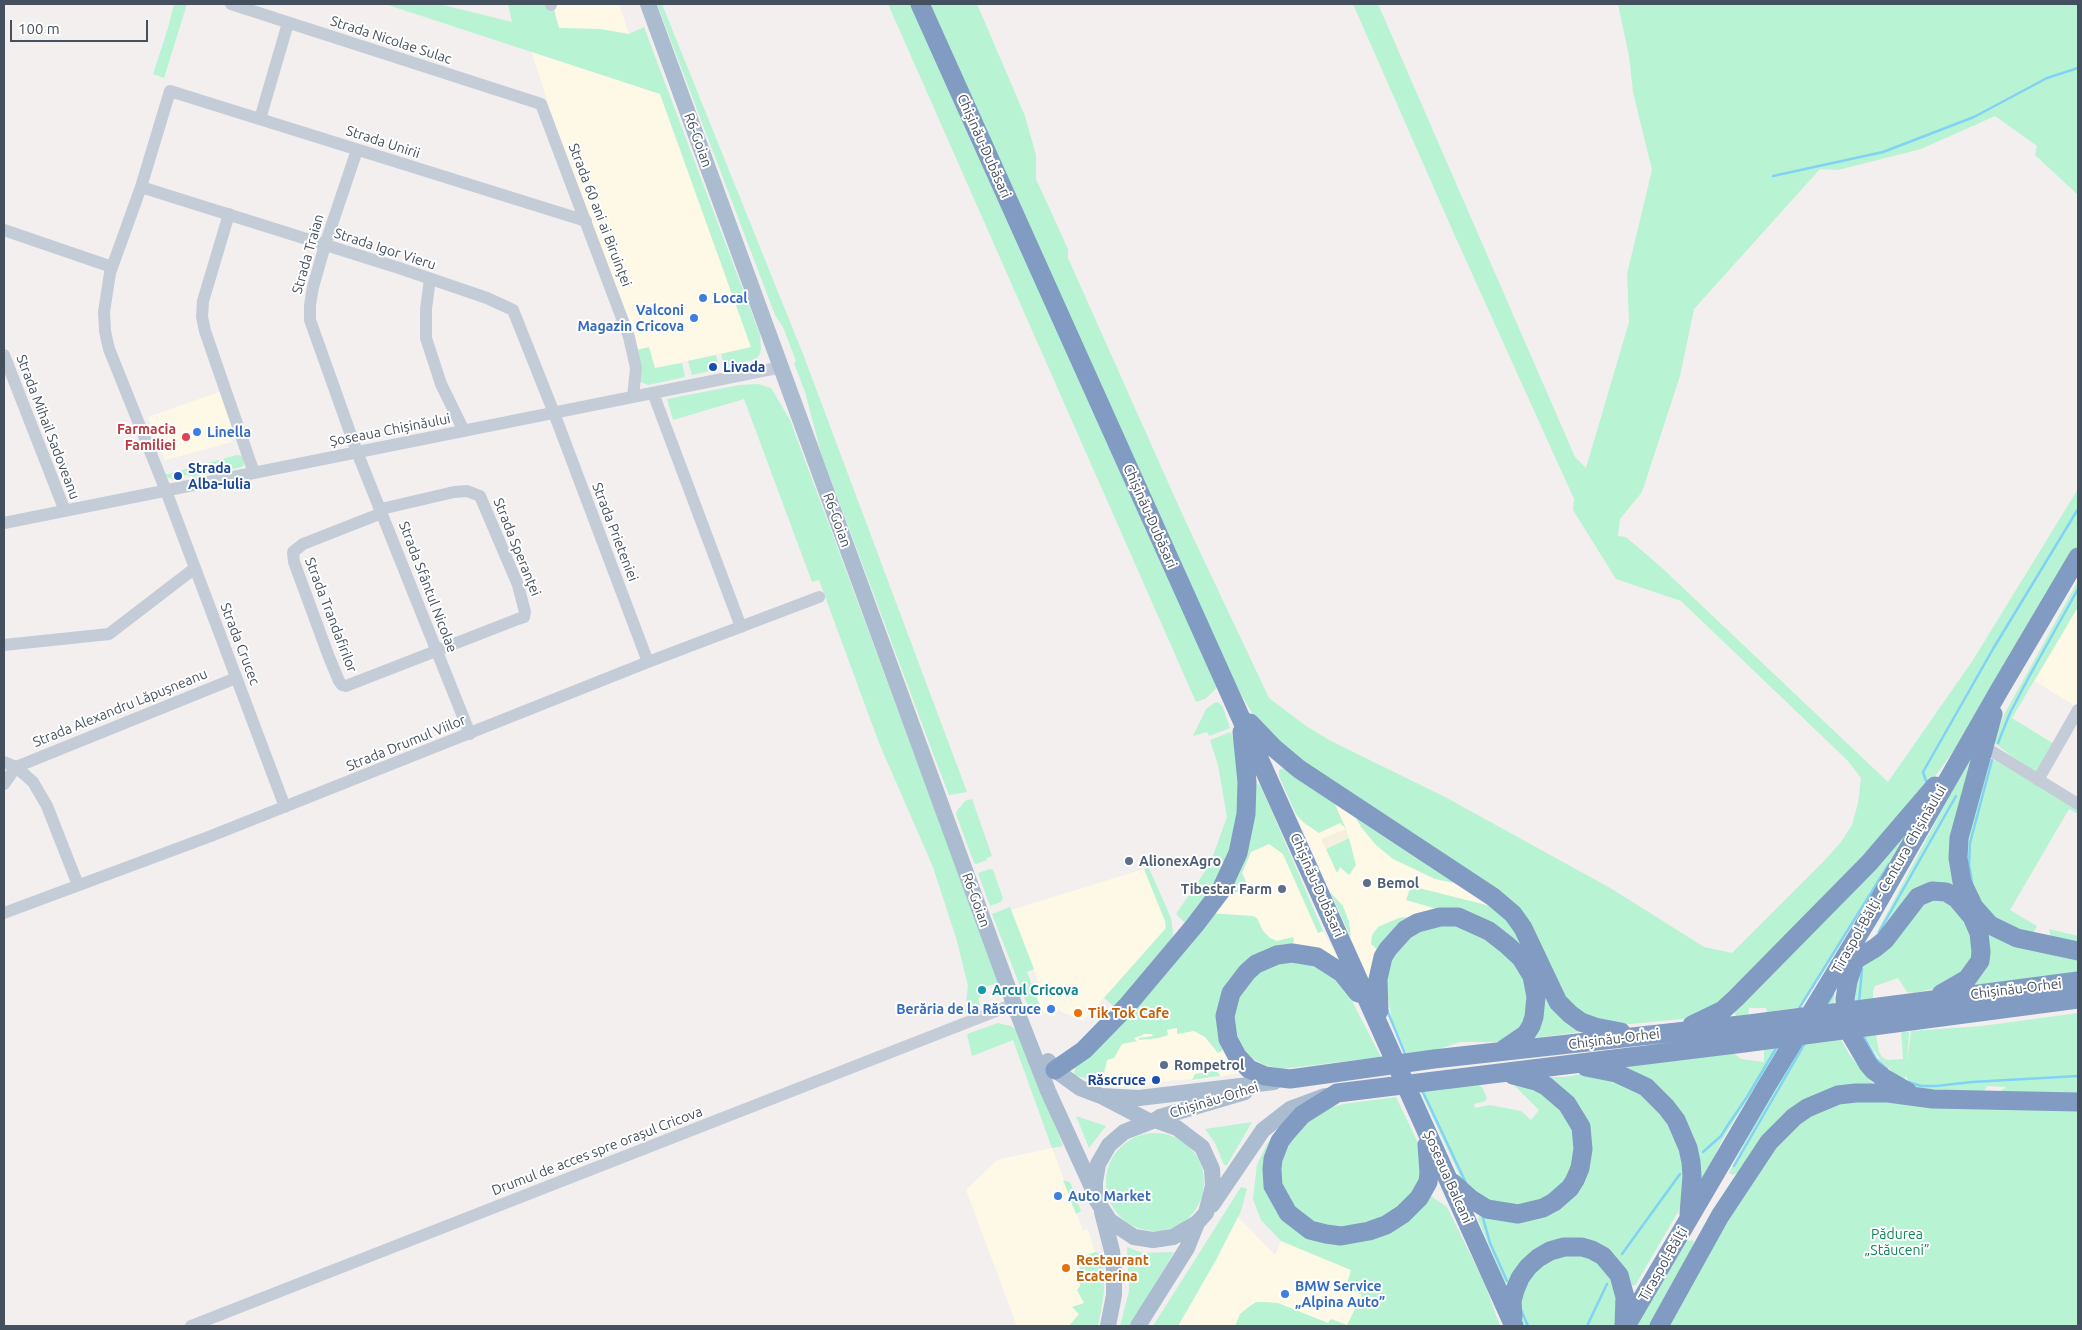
<!DOCTYPE html>
<meta charset="utf-8">
<style>
body{margin:0}
#map{position:relative;width:2082px;height:1330px;overflow:hidden;background:#f2efee;font-family:Ubuntu,sans-serif}
canvas{display:block}
.frame{position:absolute;inset:0;border:5px solid #45505e;pointer-events:none}
.scale{position:absolute;left:10px;top:20px;width:138px;height:22px;box-sizing:border-box;border:2px solid #45505e;border-top:0;padding-left:6px;font-size:15px;line-height:18px;white-space:nowrap;color:#45505e;-webkit-text-stroke:4px #fff;paint-order:stroke}
</style>
<div id="map">
<canvas width="2082" height="1330"></canvas>
<div class="frame"></div>
<div class="scale">100 m</div>
</div>
<script>
const context = document.querySelector('canvas').getContext('2d');
context.lineJoin = 'round';
function fill(path, color) { context.fillStyle = color; context.fill(path, 'evenodd'); }
const poly = rows => new Path2D(rows.map(r => 'M' + r).join(''));
function stroke(path, color, width, dash) { context.strokeStyle = color; context.lineWidth = width; context.lineCap = dash ? 'butt' : 'round'; context.setLineDash(dash || []); context.stroke(path); }
function label(font, color, halo, rows, align = 'center') {
  context.font = font + ' Ubuntu,sans-serif'; context.lineWidth = 4; context.setLineDash([]); context.textBaseline = 'middle'; context.strokeStyle = halo; context.fillStyle = color; for (const [text, x, y, turn = 0] of rows) {
    context.save(); context.translate(x, y); context.rotate((+turn || 0) * Math.PI / 180); context.textAlign = isNaN(turn) ? turn : align; if (halo) context.strokeText(text, 0, 0); context.fillText(text, 0, 0); context.restore();
  }
}
fill(poly([
 [561,4,619,4,629,34,600,29,559,28,553,6],
 [531,51,660,94,751,347,654,368,637,350,556,127],
 [222,391,235,431,230,437,232,442,165,460,148,417],
 [2078,607,2078,699,2075,706,2035,681],
 [1332,798,1498,908,1411,886,1407,900,1444,911,1399,918,1378,927,1381,953,1372,990,1296,814,1303,822,1319,833],
 [1269,844,1283,854,1318,933,1323,931,1341,964,1290,949,1293,937,1277,941,1270,938,1263,931,1258,921,1209,913,1224,891,1246,880,1242,873,1251,852],
 [1144,869,1165,921,1165,930,1083,1021,1058,1010,1054,1017,1044,1013,1034,992,1041,989,1011,910],
 [1186,1023,1226,1044,1246,1072,1193,1081,1192,1079,1175,1080,1147,1085,1123,1087,1100,1085,1105,1060,1122,1029],
 [1052,1148,1083,1231,1088,1229,1095,1252,1082,1257,1088,1292,1079,1314,1069,1326,1017,1326,966,1190,997,1160],
 [1238,1217,1275,1255,1281,1241,1351,1270,1362,1295,1347,1326,1332,1319,1329,1324,1302,1313,1312,1326,1178,1326,1216,1260]
]), '#fef9e6');
fill(poly([
 [174,4,187,4,164,78,153,74,168,28],
 [385,4,439,4,512,22,508,4,548,4,553,6,559,28,600,29,629,34,644,27,760,335,761,348,760,354,756,359,725,368,721,354,751,347,660,94],
 [657,4,662,4,803,354,967,792,949,795,934,756,821,453,805,392,794,363,796,361,783,327,775,315],
 [888,4,916,4,1220,685,1205,699,1196,702],
 [925,4,977,4,1025,116,1036,155,1036,179,1068,249,1068,258,1184,518,1269,698,1306,726,1331,741,1447,798,1612,889,1704,947,1732,953,1824,861,1841,842,1852,825,1858,803,1861,778,1848,761,1681,601,1616,579,1573,510,1574,499,1455,236,1353,4,1378,4,1575,457,1586,468,1629,322,1627,274,1652,170,1633,92,1629,56,1618,4,2078,4,2078,195,2035,155,2037,146,1995,116,1921,149,1838,170,1820,169,1694,309,1680,376,1642,492,1620,519,1618,536,1626,537,1661,567,1888,782,1973,660,2078,489,2078,547,1980,714,1939,771,1904,814,1750,978,1703,1014,1682,1019,1610,1026,1569,1007,1520,917,1324,780,1263,731,1226,670],
 [649,347,655,368,682,363,685,377,648,385,640,382,637,350],
 [716,355,719,369,692,375,688,361],
 [758,384,771,388,790,420,999,982,986,987,985,995,978,998,980,1005,965,1013,968,986,957,941,933,867,879,743,819,580,812,582,744,399,673,420,667,399,740,385],
 [237,455,245,456,246,461,242,467,195,477,186,475,171,479,164,475],
 [2078,581,2078,607,2012,718,2054,744,2036,772,2013,757,1993,742,2005,713],
 [1218,702,1223,707,1230,728,1209,736,1207,732,1193,736,1206,709,1214,703],
 [1231,732,1236,748,1243,807,1225,873,1187,922,1184,922,1176,914,1210,864,1227,817,1218,765,1210,740],
 [1974,753,1959,889,1947,887,1883,931,1876,934,1970,757],
 [1990,759,1996,761,2078,809,2078,814,2069,809,2010,910,2037,926,2031,937,2001,925,1974,900,1963,857],
 [1283,768,1332,798,1346,829,1340,823,1319,833,1303,822,1296,814,1279,776,1279,770],
 [1257,783,1261,786,1323,931,1318,933,1283,854,1269,844,1251,852,1242,873,1247,884,1246,888,1229,895,1226,894,1253,787],
 [972,799,992,856,987,858,987,860,976,864,974,863,956,814,957,811,965,801],
 [1352,811,1463,885,1435,879,1393,859,1376,845,1361,827],
 [1917,814,1890,865,1801,1007,1767,1012,1766,1008,1749,1008,1748,1015,1736,1016,1733,1009],
 [1349,838,1356,865,1349,875,1340,867,1337,873,1326,849],
 [1149,868,1171,918,1173,934,1171,942,1117,1009,1104,998,1166,928,1165,921,1144,869],
 [990,869,993,870,1003,898,1001,902,990,906,978,873],
 [1411,886,1498,908,1504,913,1580,1032,1534,1038,1529,958,1444,911,1406,900],
 [1330,892,1343,906,1349,922,1351,938],
 [1934,898,1952,903,1973,936,1972,965,1945,986,1915,993,1907,992,1898,978,1875,986,1873,991,1873,1000,1852,1002,1859,967,1916,907],
 [1010,907,1034,969,1027,972,1042,1011,1029,1009,992,914],
 [1209,913,1253,916,1257,918,1263,931,1270,938,1277,941,1293,937,1294,941,1290,949,1246,965,1222,1051,1218,1053,1205,1037,1194,1031,1177,1034,1177,1028,1167,1030,1168,1035,1159,1038,1139,1040,1139,1038,1153,1036,1152,1034,1143,1034,1143,1035,1134,1038,1137,1041,1122,1044,1114,1058,1107,1060,1103,1078,1108,1081,1105,1085,1075,1075,1074,1072,1076,1066],
 [1410,917,1381,953,1371,944,1372,935,1378,927,1399,918],
 [1467,924,1520,965,1531,1003,1519,1030,1498,1042,1460,1042,1433,1051,1407,1054,1392,1020,1388,998,1387,969,1396,947,1424,926],
 [2049,929,2078,936,2078,945,2052,941],
 [1986,934,2078,957,2078,974,1964,988],
 [1300,958,1341,980,1381,1057,1281,1069,1265,1065,1253,1059,1244,1049,1237,1035,1233,1019,1234,1006,1253,971],
 [1836,983,1833,1007,1838,1034,1849,1054,1874,1085,1828,1094,1737,1173,1733,1175,1729,1173,1749,1134],
 [2078,1013,2078,1096,2000,1092,2006,1087,1988,1086,1982,1093,1917,1089,1908,1081,1906,1075,1905,1079,1897,1076,1881,1061,1866,1038,1866,1036,1876,1035,1879,1052,1882,1057,1887,1060,1903,1059,1901,1031,1909,1032,1907,1064,1911,1031,1982,1026],
 [998,1023,1011,1026,1018,1031,1063,1146,1052,1148,1013,1040,972,1056,967,1034],
 [1779,1048,1721,1142,1702,1184,1689,1138,1615,1067,1732,1052,1741,1059,1764,1062,1764,1049],
 [1214,1071,1219,1073,1220,1076,1192,1080,1195,1074],
 [1588,1073,1631,1085,1664,1112,1684,1162,1682,1205,1636,1284,1633,1286,1577,1242,1511,1283,1505,1284,1478,1219,1480,1213,1561,1204,1586,1119,1582,1109,1573,1099,1543,1077,1565,1077],
 [1146,1079,1147,1085,1123,1087,1128,1082],
 [1518,1081,1548,1094,1574,1128,1575,1168,1555,1193,1523,1207,1492,1203,1464,1185,1421,1092,1476,1084,1482,1087,1487,1098,1485,1101,1474,1104,1475,1108,1490,1105,1521,1111,1531,1120,1539,1110,1514,1085],
 [1396,1097,1424,1155,1423,1184,1392,1216,1329,1231,1301,1217,1281,1192,1282,1150,1319,1110,1344,1104],
 [1847,1098,2078,1108,2078,1326,1664,1326,1771,1149,1807,1114],
 [1076,1116,1106,1126,1089,1148],
 [1252,1122,1227,1165,1224,1165,1215,1143,1205,1129],
 [1279,1128,1274,1200,1336,1241,1431,1196,1447,1207,1484,1282,1500,1326,1235,1326,1240,1314,1250,1306,1256,1302,1265,1302,1278,1303,1328,1323,1331,1319,1347,1325,1362,1295,1346,1287,1351,1270,1281,1241,1261,1220,1253,1199,1257,1165,1267,1144],
 '1106 1182a49 49 0 1 1 98 0a49 49 0 1 1-98 0Z',
 [1063,1180,1070,1182,1081,1211,1076,1214],
 [1241,1187,1247,1189,1241,1211,1216,1260,1178,1326,1153,1326],
 [1693,1240,1694,1243,1654,1326,1636,1326,1687,1241],
 [1127,1247,1142,1253,1174,1252,1130,1326,1120,1326,1129,1291],
 [1095,1252,1103,1254,1104,1292,1099,1322,1097,1326,1069,1326,1079,1314,1072,1307,1084,1303,1077,1290,1080,1286,1080,1278,1083,1276,1076,1259],
 [1557,1255,1594,1257,1615,1278,1617,1322,1614,1326,1524,1326,1518,1313,1529,1274]
]), '#b8f3d4');
fill(poly([
 [1346,829,1349,838,1326,849,1321,839]
]), '#f4efde');
stroke(poly([
 [1773,176,1883,152,1974,117,2047,78,2078,68],
 [1998,743,2010,713,2030,675,2078,589],
 [1926,781,1923,772,1993,649,2078,509],
 [1972,882,1969,865,1970,843,1992,760],
 [1879,932,1956,796],
 [1859,1002,1862,969],
 [1826,1006,1833,994],
 [1387,1010,1406,1056],
 [1798,1010,1889,864],
 [1863,1035,1876,1059,1887,1069],
 [1908,1082,1921,1086,1936,1086,1972,1082,2078,1076],
 [1422,1090,1466,1183],
 [1703,1152,1721,1136,1728,1125,1747,1097,1778,1045],
 [1734,1166,1805,1043],
 [1483,1218,1490,1243,1507,1281],
 [1622,1254,1680,1174],
 [1521,1310,1528,1326],
 [1587,1326,1607,1284]
]), '#81d2f5', 2.5);
stroke(poly([
 [231,4,541,104,629,337,636,368,633,397],
 [551,4,551,5],
 [260,119,288,23],
 [357,150,325,245,313,287,310,305,310,320,357,452,470,734],
 [141,187,399,268,487,298,513,310,554,413,648,662],
 [229,214,203,301,202,317,205,331,254,473],
 [4,230,112,267],
 [430,279,426,309,426,338,441,384,464,431],
 [4,355,65,511],
 [653,393,741,627],
 [381,509,454,492,467,491,480,496,518,585,525,612,524,617,518,619,346,686,342,685,339,681,329,657,294,562,293,552,303,544,382,513],
 [4,523,782,367],
 [4,645,109,634,195,568],
 [1985,747,2078,804],
 [4,762,16,767,33,782,47,806,78,885],
 [2038,780,2078,710],
 [4,784,16,767,236,678],
 [285,807,166,491,109,349,105,331,104,312,110,273,141,187,170,91,586,221],
 [4,913,211,836,648,662,819,597],
 [191,1326,1014,1004]
]), '#c4ccd8', 12);
stroke(poly([
 [648,4,1014,1004,1048,1091,1095,1194],
 [1048,1061,1055,1070,1080,1088,1101,1096,1149,1121],
 [1101,1096,1139,1098,1274,1082],
 [1155,1120,1177,1128,1202,1147,1212,1169,1213,1186,1206,1213,1197,1223,1173,1237,1153,1240,1134,1237,1110,1221,1097,1201,1095,1194,1095,1182,1098,1164,1109,1145,1124,1132,1155,1120],
 [1155,1120,1160,1117,1245,1092],
 [1212,1205,1263,1130,1290,1109,1325,1096],
 [1102,1212,1112,1251,1114,1269,1114,1295,1108,1326],
 [1138,1326,1187,1248,1197,1223]
]), '#abbbd0', 16);
stroke(poly([
 [920,4,1514,1326],
 [1993,714,1959,838,1958,858,1962,882,1974,907,1990,925,2017,938,2078,951],
 [1250,723,1274,748,1299,769,1493,897,1513,914,1523,928,1558,1002,1570,1014,1581,1022,1595,1027,1621,1032],
 [1858,951,1848,981,1845,999,1846,1020,1851,1035,1868,1064,1873,1070,1884,1078,1908,1092],
 [1839,966,1855,960,1875,948,1885,940,1918,897,1932,891,1946,892,1956,898,1972,917,1979,933,1981,952,1980,961,1967,979,1941,994],
 [1358,993,1342,973,1317,957,1292,953,1277,955,1256,964,1247,972,1231,993,1225,1016,1228,1039,1237,1056,1249,1069,1265,1076,1290,1079,1434,1059,1749,1024,2078,981],
 [1379,1011,1378,979,1383,957,1388,949,1405,930,1417,923,1440,917,1458,917,1489,931,1507,945,1521,958,1532,976,1536,997,1534,1017,1531,1026,1526,1034,1504,1049],
 [1692,1025,1723,1010,1736,998,1869,863,1935,786],
 [1586,1067,1616,1073,1646,1087,1666,1107,1676,1120,1688,1148,1691,1162,1692,1176,1689,1214],
 [1055,1070,1084,1050,1126,1007,1195,925,1220,892,1238,853,1246,814,1247,782,1242,732],
 [1427,1145,1429,1173,1428,1182,1419,1198,1403,1214,1386,1225,1369,1231,1341,1236,1326,1234,1310,1230,1288,1213,1273,1186,1272,1169,1273,1159,1280,1141,1287,1132,1302,1115,1337,1093,1744,1043,2078,999],
 [1453,1183,1471,1199,1487,1209,1518,1214,1543,1208,1554,1202,1570,1188,1575,1180,1580,1168,1583,1149,1581,1127,1575,1117,1567,1104,1546,1086,1536,1081,1513,1075],
 [1513,1317,1512,1301,1515,1290,1520,1278,1528,1267,1538,1258,1550,1251,1564,1247,1582,1247,1592,1250,1603,1256,1619,1275,1625,1297,1624,1326],
 [1626,1326,1766,1087,1871,914,2000,689,2078,557],
 [1659,1326,1720,1216,1769,1142,1794,1117,1807,1108,1838,1095,1856,1093,1888,1093,1933,1099,2078,1102]
]), '#819bc3', 19);
for (const [x, y, r, color] of [
 [703,298,5,"#3f7fe0"],
 [694,318,5,"#3f7fe0"],
 [713,367,5,"#1a4fb4"],
 [197,432,5,"#3f7fe0"],
 [186,437,5,"#e0444e"],
 [178,476,5,"#1a4fb4"],
 [1129,861,5,"#5c6f8a"],
 [1367,883,5,"#5c6f8a"],
 [1282,889,5,"#5c6f8a"],
 [982,990,5,"#0f9aa8"],
 [1051,1009,5,"#3f7fe0"],
 [1078,1013,5,"#e8710a"],
 [1164,1065,5,"#5c6f8a"],
 [1156,1080,5,"#1a4fb4"],
 [1058,1196,5,"#3f7fe0"],
 [1066,1268,5,"#e8710a"],
 [1285,1294,5,"#3f7fe0"]
]) { const dot = new Path2D(); dot.arc(x, y, r, 0, 2 * Math.PI); context.fillStyle = color; context.fill(dot); stroke(dot, '#fff', 2); }
label('14px', '#45505e', '#fff', [
 ["Strada Nicolae Sulac",391,40,18],
 ["R6-Goian",698,140,70],
 ["Strada Unirii",383,142,18],
 ["Chișinău-Dubăsari",984,146,66],
 ["Strada 60 ani ai Biruinței",600,215,69],
 ["Strada Igor Vieru",385,249,18],
 ["Strada Traian",308,254,-74],
 ["Strada Mihail Sadoveanu",48,427,69],
 ["Șoseaua Chișinăului",390,430,-11],
 ["Chișinău-Dubăsari",1150,516,66],
 ["R6-Goian",837,520,70],
 ["Strada Prieteniei",615,532,69],
 ["Strada Speranţei",517,547,68],
 ["Strada Sfântul Nicolae",428,587,69],
 ["Strada Trandafirilor",331,615,69],
 ["Strada Crucec",240,644,69],
 ["Strada Alexandru Lăpușneanu",120,708,-22],
 ["Strada Drumul Viilor",406,743,-22],
 ["Tiraspol-Bălți - Centura Chișinăului",1889,879,-60],
 ["Chișinău-Dubăsari",1317,885,66],
 ["R6-Goian",976,900,70],
 ["Chișinău-Orhei",2016,989,-7],
 ["Chișinău-Orhei",1614,1039,-7],
 ["Chișinău-Orhei",1214,1100,-17],
 ["Drumul de acces spre orașul Cricova",597,1151,-21],
 ["Șoseaua Balcani",1448,1177,66],
 ["Tiraspol-Bălți",1663,1264,-60]
]);
label('bold 14px', '#366cbe', '#fff', [
 ["Local",713,298],
 ["Valconi",684,310,"right"],
 ["Magazin Cricova",684,326,"right"],
 ["Linella",207,432],
 ["Berăria de la Răscruce",1041,1009,"right"],
 ["Auto Market",1068,1196],
 ["BMW Service",1295,1286],
 ["„Alpina Auto”",1295,1302]
], 'left');
label('bold 14px', '#164399', '#fff', [
 ["Livada",723,367],
 ["Strada",188,468],
 ["Alba-Iulia",188,484],
 ["Răscruce",1146,1080,"right"]
], 'left');
label('bold 14px', '#be3a42', '#fff', [
 ["Farmacia",176,429],
 ["Familiei",176,445]
], 'right');
label('bold 14px', '#4e5e75', '#fff', [
 ["AlionexAgro",1139,861],
 ["Bemol",1377,883],
 ["Tibestar Farm",1272,889,"right"],
 ["Rompetrol",1174,1065]
], 'left');
label('bold 14px', '#0d838f', '#fff', [
 ["Arcul Cricova",992,990]
], 'left');
label('bold 14px', '#c56008', '#fff', [
 ["Tik Tok Cafe",1088,1013],
 ["Restaurant",1076,1260],
 ["Ecaterina",1076,1276]
], 'left');
label('14px', '#0e8755', '#fff', [
 ["Pădurea",1897,1234],
 ["„Stăuceni”",1897,1250]
]);
</script>
